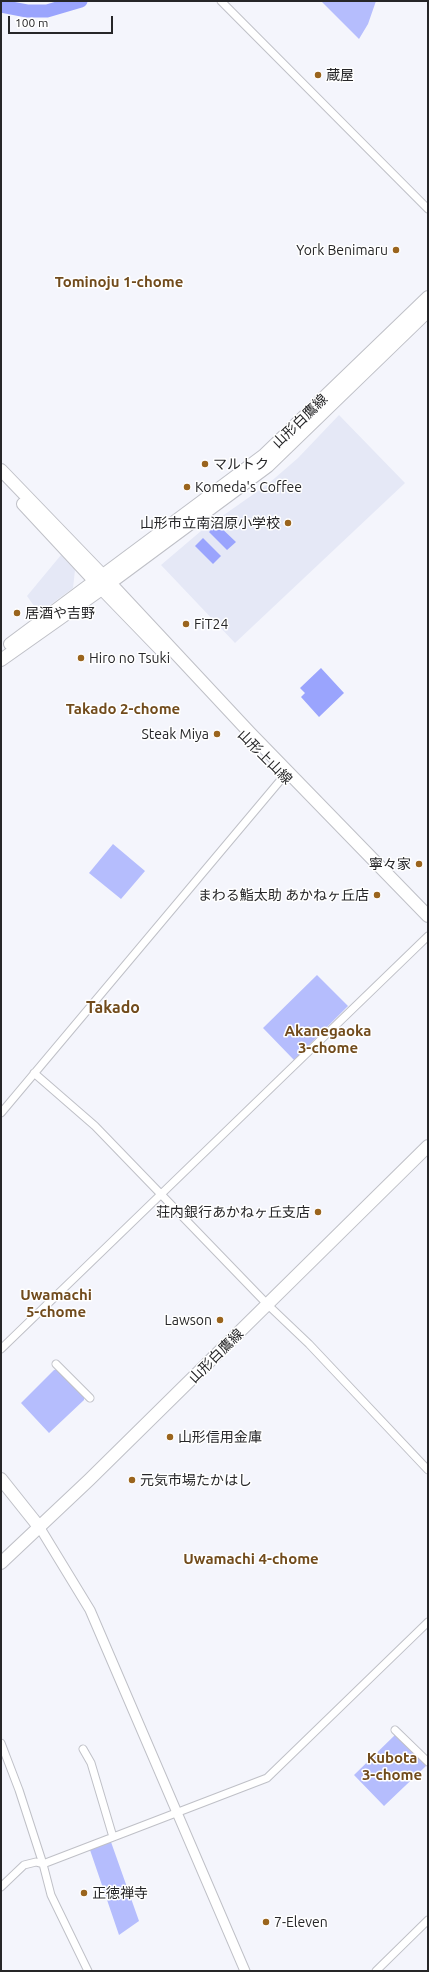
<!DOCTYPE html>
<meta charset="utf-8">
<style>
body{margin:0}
#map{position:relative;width:429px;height:1972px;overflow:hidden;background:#f4f5fc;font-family:Ubuntu,sans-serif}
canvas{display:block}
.frame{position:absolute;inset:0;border:2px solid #262628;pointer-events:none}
.scale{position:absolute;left:8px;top:16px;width:105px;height:18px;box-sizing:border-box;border:2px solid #262628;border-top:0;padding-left:5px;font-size:12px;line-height:14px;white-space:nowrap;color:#262628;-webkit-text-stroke:3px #fff;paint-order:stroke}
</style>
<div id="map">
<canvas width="429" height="1972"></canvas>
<div class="frame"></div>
<div class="scale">100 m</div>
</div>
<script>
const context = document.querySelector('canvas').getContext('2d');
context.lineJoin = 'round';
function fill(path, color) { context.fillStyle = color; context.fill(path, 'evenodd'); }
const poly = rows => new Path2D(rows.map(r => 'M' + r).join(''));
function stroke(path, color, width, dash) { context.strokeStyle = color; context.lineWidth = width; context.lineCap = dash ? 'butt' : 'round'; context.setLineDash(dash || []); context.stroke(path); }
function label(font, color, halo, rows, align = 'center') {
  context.font = font + ' Ubuntu,"Noto Sans JP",sans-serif'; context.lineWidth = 3; context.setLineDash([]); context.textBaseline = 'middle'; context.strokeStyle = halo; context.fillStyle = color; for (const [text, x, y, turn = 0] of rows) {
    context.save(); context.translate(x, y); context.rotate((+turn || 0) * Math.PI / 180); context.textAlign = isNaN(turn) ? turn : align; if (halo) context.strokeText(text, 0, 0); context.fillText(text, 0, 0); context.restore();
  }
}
fill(poly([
 [339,415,405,483,235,643,161,565,201,531,268,484,298,458],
 [61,555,75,570,73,588,39,613,27,596]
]), '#e5e8f6');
fill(poly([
 [321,1,376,1,368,24,359,39],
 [113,844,145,871,121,899,89,873],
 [317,975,348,1006,294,1060,263,1028],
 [58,1369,84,1395,84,1400,49,1433,21,1403,54,1370],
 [396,1734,426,1766,384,1806,354,1775],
 [111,1842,139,1921,119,1935,90,1850]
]), '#b5bdfd');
fill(poly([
 [217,524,236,542,227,550,209,532],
 [203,538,221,556,213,564,195,546],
 [321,668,344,693,319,717,301,697,305,693,300,688]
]), '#9aa4fd');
stroke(poly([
 [1,6,27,11,47,11,81,1]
]), '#9aa4fd', 13);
const minor = poly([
 [221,1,428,209],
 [34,1073,95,1126,268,1305,309,1344,428,1470],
 [1,1113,284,776],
 [1,1349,428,936],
 [56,1364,90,1398],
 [395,1730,428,1762],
 [1,1743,19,1790,43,1864,51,1895,88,1971],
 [83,1749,91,1763,113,1837],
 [1,1887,24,1865,36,1862,43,1864,267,1778,428,1622],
 [376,1971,428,1920]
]);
const tertiary = poly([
 [40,1528,90,1610,245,1971]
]);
const primary = poly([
 [428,311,268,466,110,583,250,733,428,916],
 [103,575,264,455,428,297],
 [102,589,163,652],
 [1,1479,40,1528],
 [1,1563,89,1480,428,1146]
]);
const trunk = poly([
 [1,470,110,583,1,660],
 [23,504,102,589],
 [10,644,100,577]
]);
stroke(minor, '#bfc0c7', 9);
stroke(tertiary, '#bfc0c7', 11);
stroke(primary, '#bfc0c7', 14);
stroke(trunk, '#bfc0c7', 14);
stroke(minor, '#fff', 7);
stroke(tertiary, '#fff', 9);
stroke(primary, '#fff', 12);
stroke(trunk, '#fff', 12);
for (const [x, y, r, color] of [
 [318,75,4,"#9a641d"],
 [396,250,4,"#9a641d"],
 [205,464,4,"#9a641d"],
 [187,487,4,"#9a641d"],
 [288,523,4,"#9a641d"],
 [17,613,4,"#9a641d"],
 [186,624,4,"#9a641d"],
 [81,658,4,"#9a641d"],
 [217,734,4,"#9a641d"],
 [419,864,4,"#9a641d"],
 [377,895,4,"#9a641d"],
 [318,1212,4,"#9a641d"],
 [220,1320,4,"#9a641d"],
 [170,1437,4,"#9a641d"],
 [132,1480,4,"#9a641d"],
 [84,1893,4,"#9a641d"],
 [266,1922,4,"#9a641d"]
]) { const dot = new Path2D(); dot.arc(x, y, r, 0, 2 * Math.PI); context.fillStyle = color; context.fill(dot); stroke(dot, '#fff', 1.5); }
label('14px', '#262628', '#fff', [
 ["蔵屋",326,75],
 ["York Benimaru",388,250,"right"],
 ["マルトク",213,464],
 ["Komeda's Coffee",195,487],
 ["山形市立南沼原小学校",280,523,"right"],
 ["居酒や吉野",25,613],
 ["FiT24",194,624],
 ["Hiro no Tsuki",89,658],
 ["Steak Miya",209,734,"right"],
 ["寧々家",411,864,"right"],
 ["まわる鮨太助 あかねヶ丘店",369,895,"right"],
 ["荘内銀行あかねヶ丘支店",310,1212,"right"],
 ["Lawson",212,1320,"right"],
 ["山形信用金庫",178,1437],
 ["元気市場たかはし",140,1480],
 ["正徳禅寺",92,1893],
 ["7-Eleven",274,1922]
], 'left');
label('14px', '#262628', '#fff', [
 ["山形白鷹線",300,421,-44],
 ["山形上山線",265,757,45],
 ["山形白鷹線",216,1356,-45]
]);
label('bold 15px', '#714b1c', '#fff', [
 ["Tominoju 1-chome",119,282],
 ["Takado 2-chome",123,709],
 ["Akanegaoka",328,1031],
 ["3-chome",328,1048],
 ["Uwamachi",56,1295],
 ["5-chome",56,1312],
 ["Uwamachi 4-chome",251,1559],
 ["Kubota",392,1758],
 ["3-chome",392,1775]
]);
label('bold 16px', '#714b1c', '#fff', [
 ["Takado",113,1008]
]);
</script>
